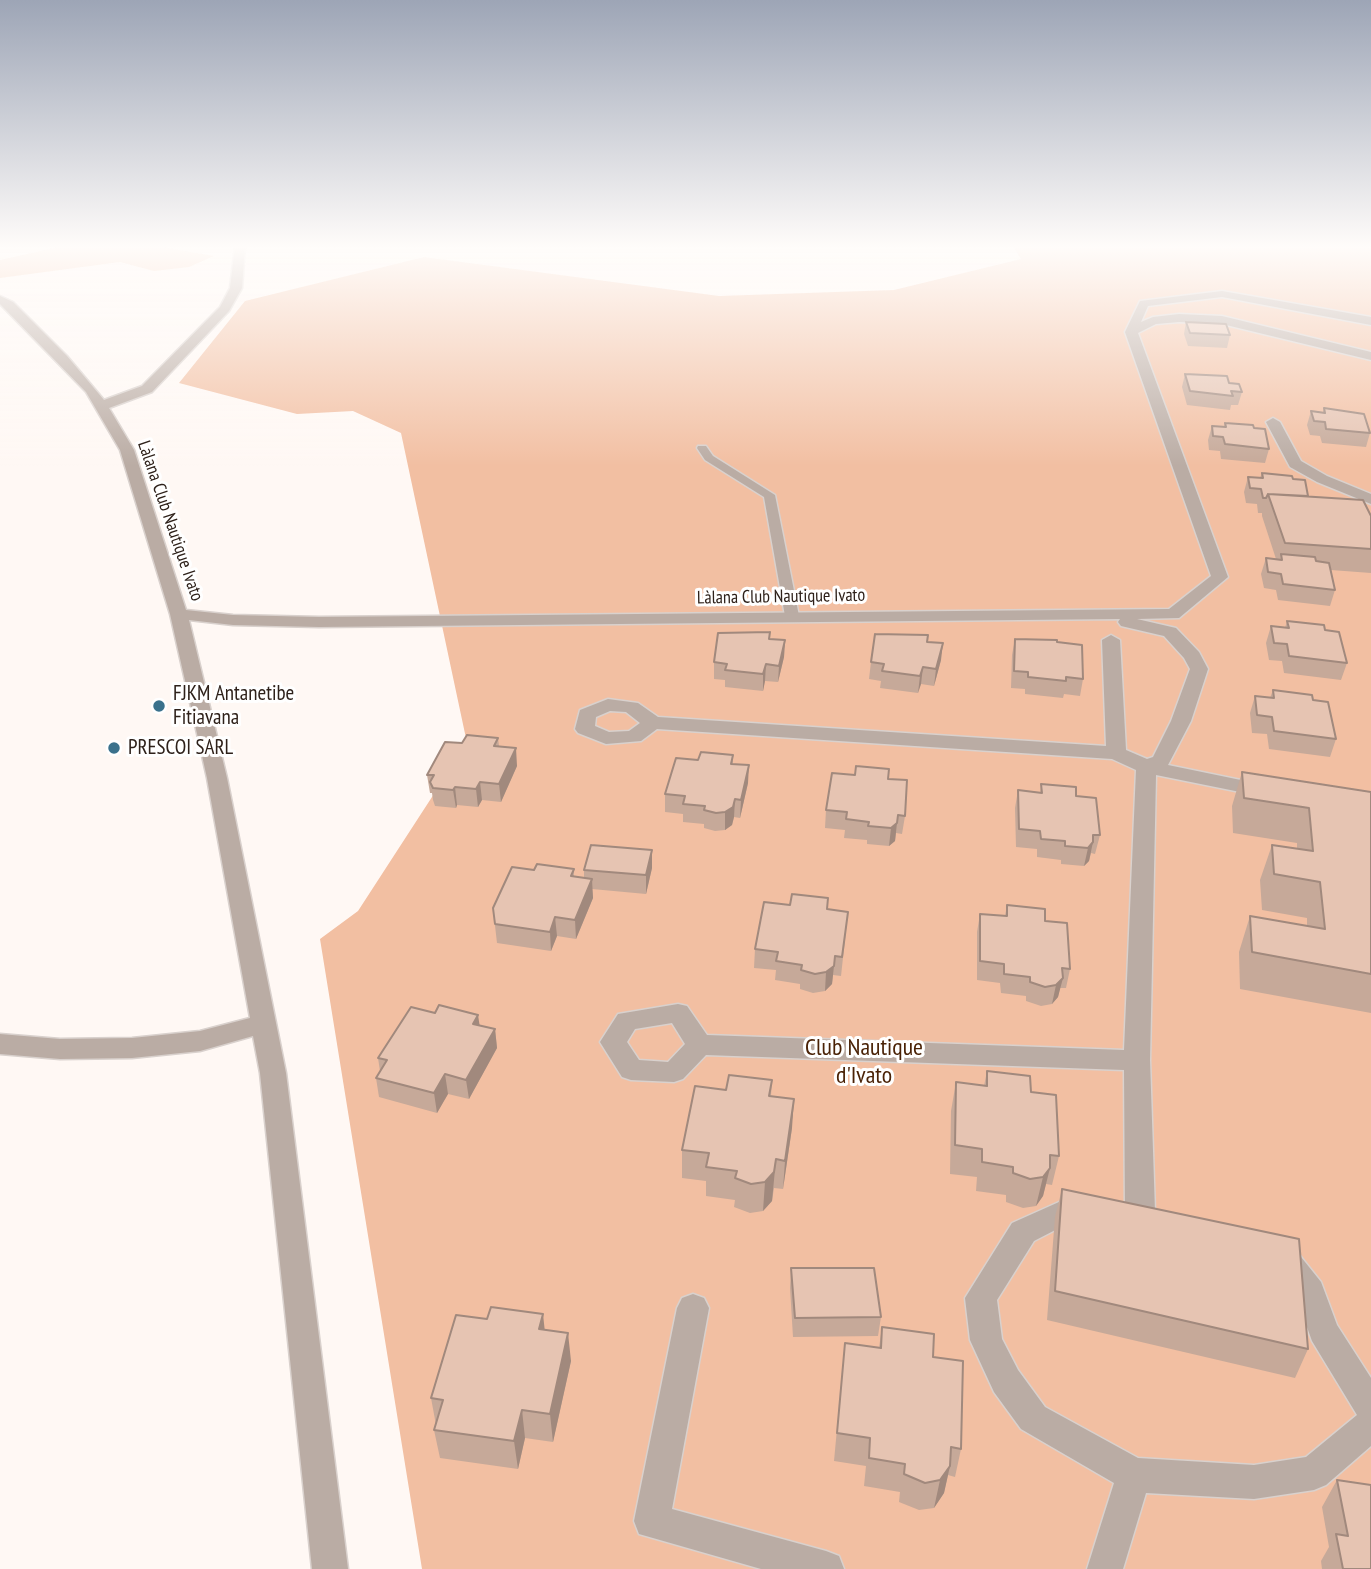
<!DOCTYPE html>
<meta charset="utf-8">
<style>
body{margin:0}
canvas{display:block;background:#fff8f4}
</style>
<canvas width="1371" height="1569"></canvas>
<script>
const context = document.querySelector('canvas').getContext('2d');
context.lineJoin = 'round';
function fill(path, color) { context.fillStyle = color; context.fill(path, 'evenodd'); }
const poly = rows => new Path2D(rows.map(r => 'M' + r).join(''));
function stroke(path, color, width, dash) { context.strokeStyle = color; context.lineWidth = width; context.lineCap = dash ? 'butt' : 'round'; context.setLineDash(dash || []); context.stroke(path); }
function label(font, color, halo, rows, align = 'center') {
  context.font = font + ' "PT Sans Narrow",sans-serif'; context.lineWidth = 6; context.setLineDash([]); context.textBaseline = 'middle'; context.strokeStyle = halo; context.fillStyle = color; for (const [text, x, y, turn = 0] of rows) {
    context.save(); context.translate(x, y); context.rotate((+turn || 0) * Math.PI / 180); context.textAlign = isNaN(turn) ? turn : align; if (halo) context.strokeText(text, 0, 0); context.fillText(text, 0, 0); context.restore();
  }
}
fill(poly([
 [63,246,156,246,214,256,189,267,154,271,120,262,0,278,0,260],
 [1013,246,1371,246,1371,1569,422,1569,320,939,358,911,467,743,401,433,353,411,297,414,179,383,245,301,424,257,719,296,894,290,1021,259]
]), '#f2bfa2');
const lane = poly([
 [698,446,706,446,713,456,775,495,799,616,797,619,787,619,785,616,764,497,705,460,697,448,698,446]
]);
const street = poly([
 [235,246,245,246,242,288,229,311,152,392,109,408,134,450,186,610,233,615,319,617,1169,609,1211,576,1125,332,1140,301,1222,291,1371,317,1371,325,1222,297,1148,306,1141,322,1153,317,1179,314,1222,316,1371,352,1371,360,1222,324,1179,322,1156,324,1138,333,1228,577,1179,618,1137,619,1176,628,1199,652,1208,669,1191,721,1168,765,1265,785,1272,786,1276,791,1272,796,1265,797,1156,775,1150,1060,1155,1212,1150,1221,1140,1224,1130,1221,1125,1212,1124,1070,706,1055,683,1079,674,1082,631,1080,622,1077,600,1042,618,1014,678,1004,687,1006,707,1035,1124,1050,1136,770,1112,759,657,729,641,741,606,744,578,733,575,729,580,710,608,699,638,703,658,717,1106,746,1102,640,1111,635,1120,640,1126,750,1147,759,1153,757,1171,721,1190,669,1184,658,1164,636,1121,626,1118,622,1120,619,319,627,233,625,189,620,227,778,286,1073,348,1569,312,1569,260,1073,253,1036,200,1051,132,1058,60,1059,0,1054,0,1034,60,1039,132,1038,200,1031,250,1018,207,778,170,614,120,450,86,392,0,304,0,296,13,302,67,356,104,400,142,386,220,307,230,288,235,246],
 [610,711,626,712,640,723,629,731,609,732,595,726,596,717,610,711],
 [672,1023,685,1044,668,1062,639,1060,627,1042,635,1029,672,1023],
 [1273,418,1280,422,1301,461,1327,476,1371,494,1371,504,1317,482,1290,467,1266,422,1273,418],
 [1083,1201,1093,1204,1098,1213,1093,1222,1063,1226,1034,1241,997,1300,1002,1339,1018,1370,1045,1407,1138,1458,1254,1465,1306,1457,1357,1415,1312,1341,1297,1299,1271,1261,1275,1252,1286,1248,1297,1252,1321,1282,1337,1325,1371,1378,1371,1446,1326,1485,1314,1490,1254,1499,1146,1493,1123,1569,1087,1569,1114,1483,1021,1429,994,1392,970,1340,965,1298,1012,1223,1059,1202,1083,1201],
 [693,1294,704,1298,709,1308,672,1509,826,1551,839,1556,844,1569,761,1569,639,1534,634,1521,677,1308,682,1298,693,1294]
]);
stroke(lane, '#d9d1cd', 3);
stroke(street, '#d9d1cd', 3);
fill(lane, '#baaca4');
fill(street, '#baaca4');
fill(poly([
 [1186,322,1230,335,1227,348,1188,346,1184,334],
 [1185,374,1229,383,1242,392,1238,405,1231,405,1230,410,1187,405,1182,387],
 [1324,408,1370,433,1366,447,1322,443,1320,436,1310,435,1307,425,1311,411,1323,412],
 [1225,423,1254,428,1269,449,1265,463,1221,459,1220,451,1209,450,1208,440,1212,426,1224,427],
 [1262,473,1293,479,1308,496,1371,516,1371,573,1331,570,1335,590,1330,606,1278,600,1276,590,1264,588,1261,574,1266,558,1276,559,1262,516,1262,513,1258,513,1257,504,1246,503,1244,492,1248,477,1260,478],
 [1287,621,1325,630,1347,663,1341,680,1284,673,1282,661,1269,660,1266,643,1271,626,1285,628],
 [770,639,785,640,784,657,778,682,765,681,763,691,725,687,725,680,714,679,714,662],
 [1015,639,1057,642,1083,679,1080,696,1064,694,1063,698,1025,694,1025,689,1011,688,1012,655],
 [927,642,941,660,934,686,921,684,918,693,880,688,881,681,869,679,871,662],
 [1273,690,1313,700,1336,739,1330,757,1269,749,1267,734,1252,733,1250,713,1255,696,1270,698],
 [498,738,499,746,517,766,501,802,482,800,478,807,457,805,456,808,435,806,433,800,432,793,430,793,427,775,462,743],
 [733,755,733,764,748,783,740,818,734,817,732,825,725,830,715,831,704,828,704,824,683,822,683,814,665,812,665,794,698,760],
 [1242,772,1371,792,1371,1013,1240,989,1239,952,1250,916,1307,926,1307,918,1262,910,1260,880,1272,845,1297,849,1297,843,1233,833,1232,806],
 [888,779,905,816,902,834,896,833,895,841,889,846,867,844,867,840,844,838,845,830,825,828,826,810],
 [1041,784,1076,796,1100,835,1095,854,1091,853,1089,861,1084,866,1061,864,1061,860,1037,857,1037,849,1016,847,1015,808,1018,790,1040,793],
 [652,868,646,894,592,889,593,898,576,939,557,936,551,951,497,943,493,908,534,870,574,869,574,877,584,878,584,870],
 [828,898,827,909,848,912,841,976,833,975,832,984,825,991,813,993,800,989,800,984,775,980,776,970,754,968,755,949,790,905],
 [1007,905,1045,921,1070,969,1066,988,1060,988,1058,997,1052,1004,1041,1006,1026,1001,1026,996,1001,993,1000,983,977,980,977,932,980,914,1005,916],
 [480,1026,495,1029,497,1048,469,1099,448,1094,437,1113,379,1097,376,1078,380,1071,378,1058],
 [987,1071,1031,1092,1059,1156,1052,1185,1046,1184,1043,1196,1036,1206,1023,1208,1006,1202,1006,1195,976,1191,977,1177,950,1174,951,1111,956,1082,984,1086],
 [772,1080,771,1096,792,1128,783,1189,774,1188,772,1201,763,1211,750,1213,734,1207,735,1200,706,1196,706,1181,682,1178,682,1150,726,1090],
 [1062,1189,1308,1349,1295,1378,1047,1320,1055,1217],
 [791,1268,881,1317,878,1336,793,1337,790,1288],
 [882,1327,933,1357,961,1449,955,1477,948,1475,944,1493,934,1508,919,1510,899,1502,900,1492,864,1486,866,1466,834,1461,845,1343,879,1348],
 [545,1329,571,1361,553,1442,525,1438,518,1469,440,1458,434,1430,436,1425,431,1398],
 [1337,1480,1371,1569,1322,1569,1321,1561,1329,1547,1322,1507]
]), '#c6a999');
fill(poly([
 [785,640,784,657,778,682,779,666],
 [943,643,941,660,934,686,936,669],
 [766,664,765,681,763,691,763,674],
 [923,667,921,684,918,693,920,676],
 [516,748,517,766,501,802,499,784],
 [749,765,748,783,740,818,741,800],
 [480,782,482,800,478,807,476,789],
 [455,787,457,805,456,808,453,790],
 [735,799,734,817,732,825,725,830,725,812],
 [897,823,895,841,889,846,891,828],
 [1093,842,1089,861,1084,866,1088,848],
 [652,850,652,868,646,894,646,875],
 [592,879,593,898,576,939,575,920],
 [555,917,557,936,551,951,550,932],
 [834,966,832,984,825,991,826,972],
 [1063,978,1058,997,1052,1004,1056,985],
 [478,1015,481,1034,473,1024],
 [495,1029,497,1048,469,1099,466,1080],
 [445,1074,448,1094,437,1113,434,1093],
 [794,1099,792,1128,783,1189,785,1161],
 [776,1159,772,1201,763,1211,765,1182],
 [1050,1168,1043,1196,1036,1206,1043,1177],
 [543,1314,546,1342,539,1329],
 [568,1333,571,1361,553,1442,550,1414],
 [522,1410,525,1438,518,1469,514,1441],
 [950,1466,944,1493,934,1508,940,1480]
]), '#a1897d');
const building = poly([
 [1186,322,1226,324,1230,335,1190,333,1186,322],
 [1185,374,1227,376,1229,383,1239,384,1242,392,1231,391,1233,396,1190,391,1185,374],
 [1324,408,1364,414,1370,433,1326,429,1325,422,1314,421,1311,411,1325,413,1324,408],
 [1225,423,1253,425,1254,428,1265,429,1269,449,1225,444,1223,437,1213,436,1212,426,1226,427,1225,423],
 [1262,473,1292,476,1293,479,1305,480,1308,496,1268,494,1266,498,1263,498,1261,489,1250,488,1248,477,1263,478,1262,473],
 [1268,494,1363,500,1371,516,1371,549,1285,543,1268,494],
 [1281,554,1315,557,1316,561,1329,563,1335,590,1283,584,1281,574,1268,572,1266,558,1282,560,1281,554],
 [1287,621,1324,625,1325,630,1339,632,1347,663,1289,656,1287,644,1274,643,1271,626,1289,628,1287,621],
 [770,632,769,639,785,640,779,666,766,664,763,674,725,670,727,664,714,662,718,633,770,632],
 [875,634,928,635,927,642,943,643,936,669,923,667,920,676,882,671,884,664,871,662,875,634],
 [1015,639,1057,640,1057,642,1082,645,1083,679,1066,677,1066,681,1028,677,1028,672,1014,671,1015,639],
 [1273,690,1312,695,1313,700,1328,702,1336,739,1274,731,1272,717,1257,715,1255,696,1274,698,1273,690],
 [467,735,498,738,494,746,516,748,499,784,480,782,476,789,455,787,453,790,433,788,430,782,434,775,427,775,445,742,462,743,467,735],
 [701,752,733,755,731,764,749,765,741,800,735,799,733,807,725,812,716,813,704,810,705,806,683,804,685,796,665,794,676,758,698,760,701,752],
 [856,766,889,769,888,779,907,780,905,816,898,815,897,823,891,828,868,826,869,822,846,819,847,812,826,810,832,773,855,775,856,766],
 [1242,772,1371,792,1371,974,1252,952,1250,916,1325,929,1320,882,1274,874,1272,845,1313,851,1309,808,1244,798,1242,772],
 [1041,784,1076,787,1076,796,1096,798,1100,835,1093,835,1093,842,1088,848,1065,846,1065,841,1041,839,1040,831,1019,829,1018,790,1042,793,1041,784],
 [591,845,652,850,646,875,584,870,591,845],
 [537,864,574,869,571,876,592,879,575,920,555,917,550,932,495,924,493,908,512,867,534,870,537,864],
 [792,894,828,898,827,909,848,912,842,957,835,956,834,966,826,972,815,974,801,970,802,965,776,961,778,952,755,949,764,902,790,905,792,894],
 [1007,905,1045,909,1045,921,1067,923,1070,969,1062,968,1063,978,1056,985,1045,987,1030,982,1030,977,1004,974,1004,964,980,961,980,914,1007,916,1007,905],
 [439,1005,478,1015,473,1024,495,1029,466,1080,445,1074,434,1093,376,1078,387,1060,378,1058,411,1007,435,1013,439,1005],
 [987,1071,1030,1076,1031,1092,1056,1095,1059,1156,1050,1155,1050,1168,1043,1177,1030,1179,1013,1173,1013,1167,982,1162,982,1149,955,1145,956,1082,987,1086,987,1071],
 [729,1075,772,1080,769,1096,794,1099,785,1161,776,1159,774,1172,765,1182,751,1184,735,1178,737,1171,706,1167,709,1153,682,1150,695,1086,726,1090,729,1075],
 [1062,1189,1299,1239,1308,1349,1055,1291,1062,1189],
 [791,1268,874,1268,881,1317,795,1318,791,1268],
 [491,1307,543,1314,539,1329,568,1333,550,1414,522,1410,514,1441,434,1430,443,1400,431,1398,456,1315,487,1319,491,1307],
 [882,1327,934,1334,933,1357,963,1361,961,1449,951,1447,950,1466,940,1480,925,1483,904,1474,905,1464,869,1458,870,1438,837,1433,845,1343,881,1348,882,1327],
 [1337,1480,1371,1485,1371,1569,1343,1569,1336,1534,1348,1536,1337,1480]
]);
fill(building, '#e6c4b2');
stroke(building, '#a1897d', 2);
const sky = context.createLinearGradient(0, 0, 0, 466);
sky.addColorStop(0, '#9da5b6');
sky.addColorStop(0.53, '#fffcfa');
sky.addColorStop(1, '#fffcfa00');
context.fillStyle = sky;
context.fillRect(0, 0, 1371, 466);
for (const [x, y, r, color] of [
 [159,706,7,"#3a718c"],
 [114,748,7,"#3a718c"]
]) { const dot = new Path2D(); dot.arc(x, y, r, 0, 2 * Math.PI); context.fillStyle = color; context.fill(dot); stroke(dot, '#fff', 2.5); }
label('18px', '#2e211a', '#fff', [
 ["Làlana Club Nautique Ivato",170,521,71],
 ["Làlana Club Nautique Ivato",781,597,-1]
]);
label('21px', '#2e211a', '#fff', [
 ["FJKM Antanetibe",173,694],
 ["Fitiavana",173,718],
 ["PRESCOI SARL",128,748]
], 'left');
label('24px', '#4a2206', '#fff', [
 ["Club Nautique",864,1048],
 ["d'Ivato",864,1076]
]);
</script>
